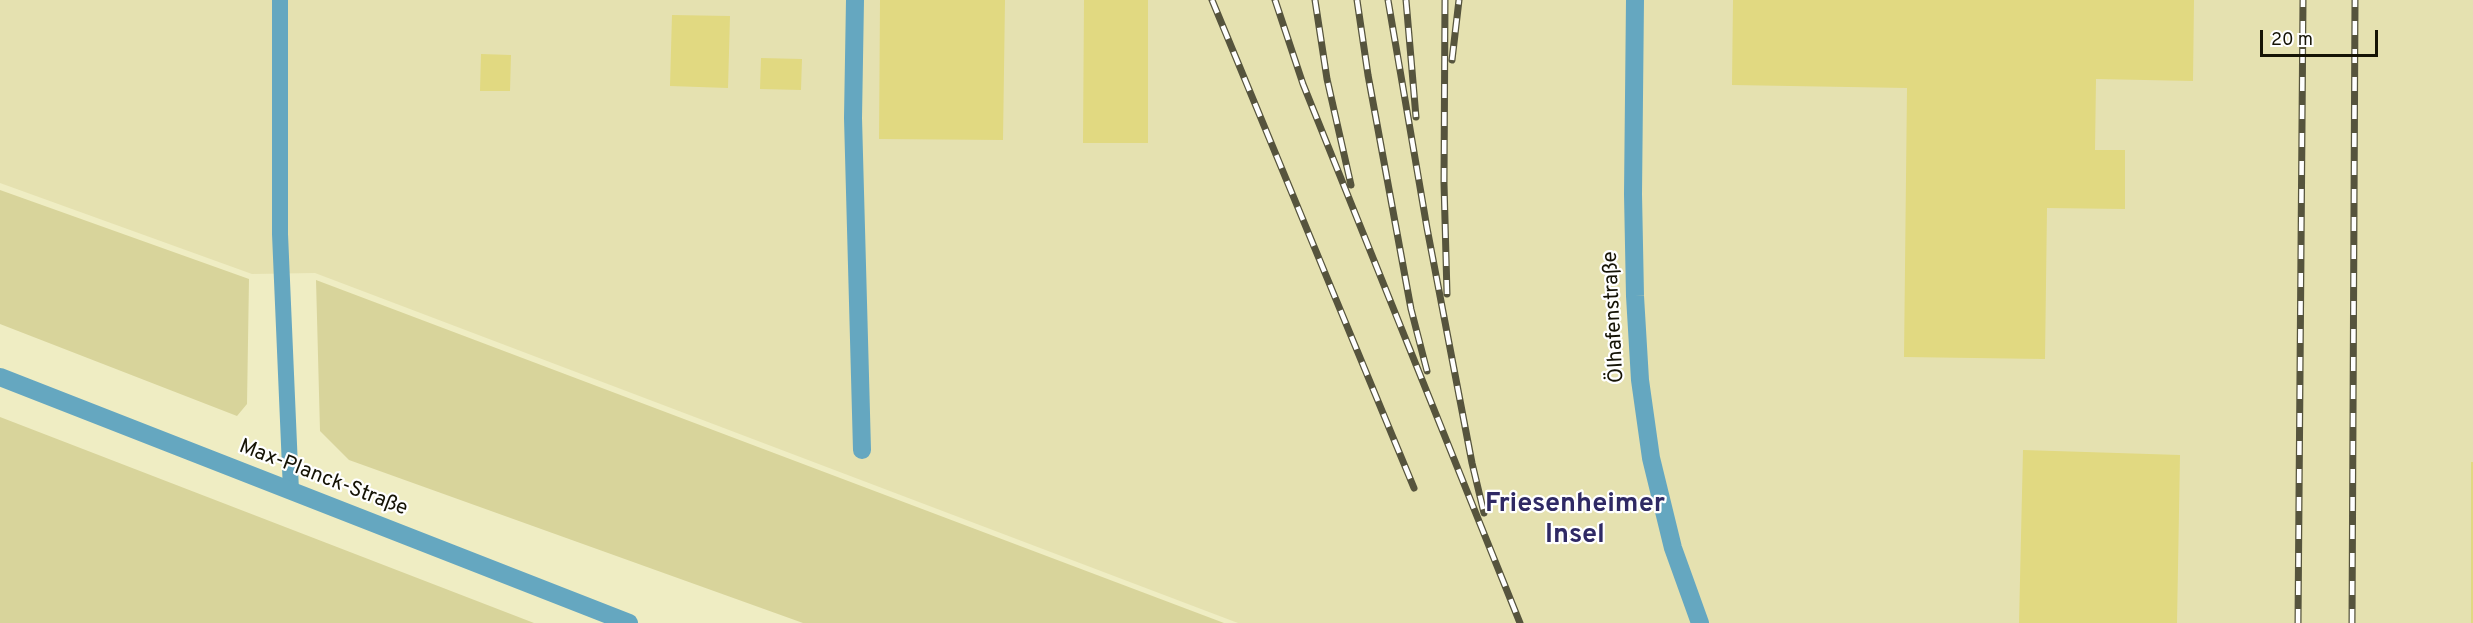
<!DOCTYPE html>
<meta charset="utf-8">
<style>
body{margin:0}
#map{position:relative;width:2473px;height:623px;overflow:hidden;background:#efedc3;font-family:Overpass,sans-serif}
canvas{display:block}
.scale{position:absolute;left:2260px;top:30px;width:118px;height:27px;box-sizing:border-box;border:3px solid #151305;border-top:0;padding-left:8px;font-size:18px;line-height:21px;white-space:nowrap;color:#151305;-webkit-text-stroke:4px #fff;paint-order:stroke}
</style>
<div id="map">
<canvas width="2473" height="623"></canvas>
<div class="scale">20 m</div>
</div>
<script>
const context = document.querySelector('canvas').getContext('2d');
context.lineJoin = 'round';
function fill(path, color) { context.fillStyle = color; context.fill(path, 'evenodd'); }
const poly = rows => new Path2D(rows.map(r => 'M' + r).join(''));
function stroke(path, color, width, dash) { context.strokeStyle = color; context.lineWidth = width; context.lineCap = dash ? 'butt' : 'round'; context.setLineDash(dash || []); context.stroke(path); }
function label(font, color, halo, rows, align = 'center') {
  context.font = font + ' Overpass,sans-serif'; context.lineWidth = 4.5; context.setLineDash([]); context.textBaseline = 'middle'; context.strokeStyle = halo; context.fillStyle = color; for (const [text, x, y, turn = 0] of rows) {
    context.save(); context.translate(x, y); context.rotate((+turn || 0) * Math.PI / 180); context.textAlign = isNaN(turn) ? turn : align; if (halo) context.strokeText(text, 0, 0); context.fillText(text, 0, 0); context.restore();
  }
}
fill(poly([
 [0,0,2473,0,2473,623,1238,623,315,273,252,274,0,183]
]), '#e5e1b0');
fill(poly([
 [0,190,249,279,247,404,237,416,0,324],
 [316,280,1224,623,803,623,349,460,320,431],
 [0,417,534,623,0,623]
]), '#d8d49b');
fill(poly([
 [880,0,1005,0,1003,140,879,139],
 [1084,0,1148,0,1148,143,1083,143],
 [1733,0,2194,0,2193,81,2096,79,2095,150,2125,150,2125,209,2047,208,2045,359,1904,357,1907,88,1732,85],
 [672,15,730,16,728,88,670,86],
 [481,54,511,55,510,91,480,91],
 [761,58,802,59,801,90,760,89],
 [2023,450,2180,455,2177,623,2019,623],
 [2471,462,2473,462,2473,623,2471,623]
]), '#e1d981');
stroke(poly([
 [280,0,280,234,291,491]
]), '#65a7c0', 16);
stroke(poly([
 [855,0,853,118,862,450],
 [1635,0,1633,194,1635,296,1640,380,1651,458,1673,548,1700,623],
 [0,377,629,623]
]), '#65a7c0', 18);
const rail = poly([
 [1212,0,1414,488],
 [1275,0,1303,84,1520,623],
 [1315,0,1327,79,1351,185],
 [1357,0,1368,75,1411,309,1427,371],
 [1388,0,1427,228,1472,463,1484,513],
 [1406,0,1416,117],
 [1445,0,1444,183,1447,294],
 [1452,60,1459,0],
 [2298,623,2303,0],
 [2352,623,2355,0]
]);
stroke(rail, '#56543d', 7);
stroke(rail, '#fff', 4.5, [14]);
label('21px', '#151305', '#fff', [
 ["Ölhafenstraße",1615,317,-93],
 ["Max-Planck-Straße",323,479,21]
]);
label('bold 27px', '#2f2964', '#fff', [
 ["Friesenheimer",1575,506],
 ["Insel",1575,537]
]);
</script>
